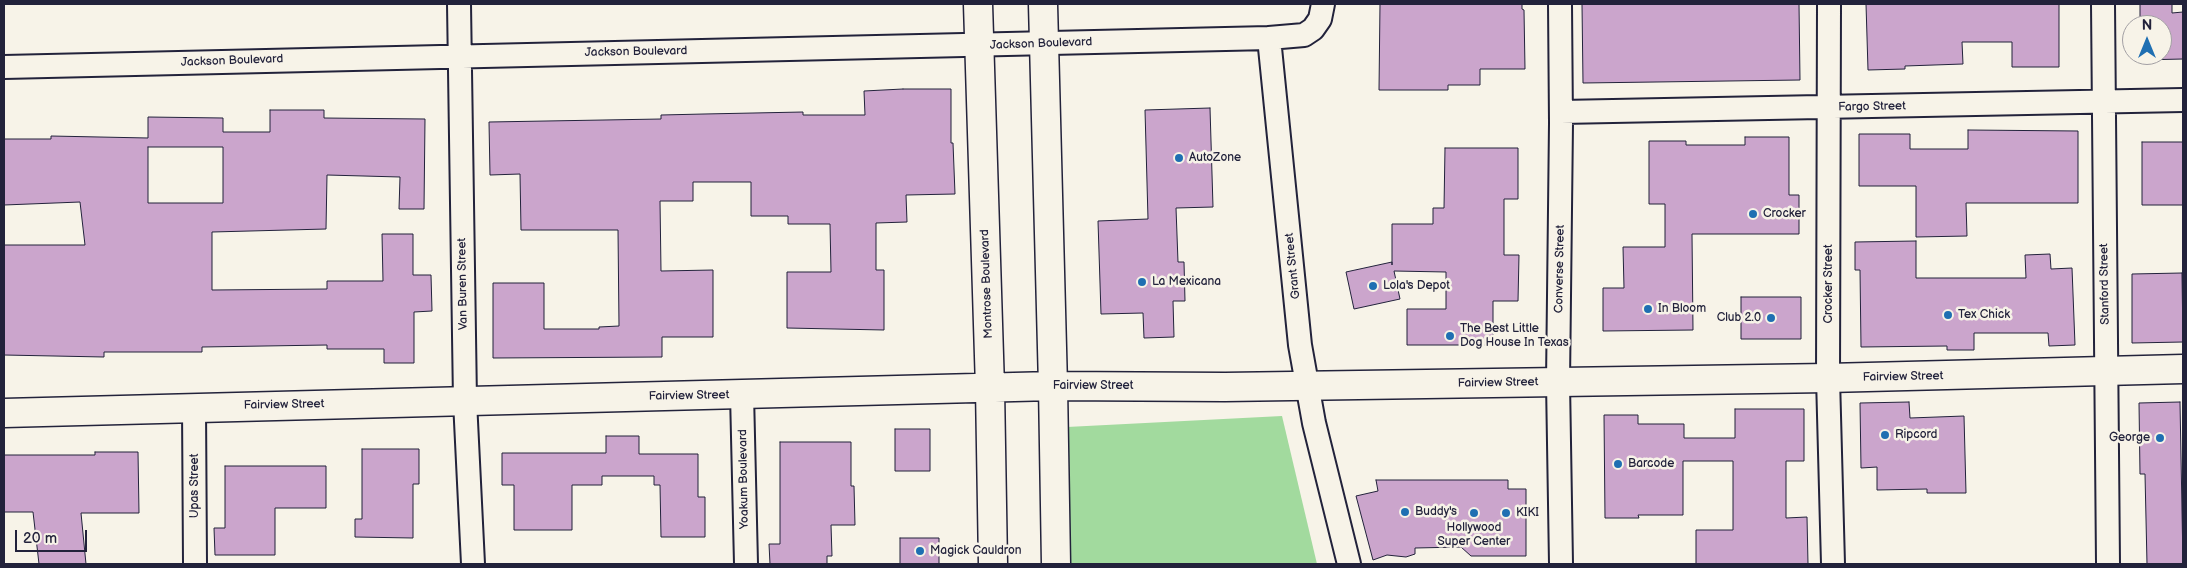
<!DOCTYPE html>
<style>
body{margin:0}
#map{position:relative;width:2187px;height:568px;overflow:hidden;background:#f7f3e8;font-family:"Balsamiq Sans",sans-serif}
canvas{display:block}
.frame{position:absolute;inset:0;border:5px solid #22223b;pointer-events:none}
.north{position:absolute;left:2122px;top:15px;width:50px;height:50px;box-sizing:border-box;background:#f7f3e8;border:1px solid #a29fa3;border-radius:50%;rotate:0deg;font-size:14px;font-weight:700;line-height:20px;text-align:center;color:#22223b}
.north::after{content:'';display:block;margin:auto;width:18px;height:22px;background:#1f6fb2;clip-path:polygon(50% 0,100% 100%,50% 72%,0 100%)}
.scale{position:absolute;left:15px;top:530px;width:72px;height:22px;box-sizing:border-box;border:2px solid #22223b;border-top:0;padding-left:6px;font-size:15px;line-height:18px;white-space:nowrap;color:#22223b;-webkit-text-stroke:4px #f7f3e8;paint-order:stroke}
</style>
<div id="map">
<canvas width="2187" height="568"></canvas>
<div class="frame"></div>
<div class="north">N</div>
<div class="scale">20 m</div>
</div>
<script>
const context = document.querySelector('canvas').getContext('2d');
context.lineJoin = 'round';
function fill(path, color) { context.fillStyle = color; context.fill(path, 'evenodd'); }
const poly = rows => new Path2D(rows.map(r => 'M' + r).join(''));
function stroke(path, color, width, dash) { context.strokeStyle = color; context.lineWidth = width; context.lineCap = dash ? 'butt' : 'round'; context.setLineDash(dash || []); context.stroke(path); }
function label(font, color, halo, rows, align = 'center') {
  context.font = font + ' "Balsamiq Sans",sans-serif'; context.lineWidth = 5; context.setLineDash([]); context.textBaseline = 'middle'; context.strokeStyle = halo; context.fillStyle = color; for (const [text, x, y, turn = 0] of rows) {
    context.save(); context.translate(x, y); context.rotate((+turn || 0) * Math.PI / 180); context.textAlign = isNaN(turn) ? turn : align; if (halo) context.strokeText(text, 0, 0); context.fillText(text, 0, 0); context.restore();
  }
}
fill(poly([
 [1282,416,1317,564,1069,564,1067,427]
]), '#a2da9e');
const building = poly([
 [1380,4,1522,4,1522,9,1524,10,1525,69,1480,69,1480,85,1448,85,1448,90,1379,90,1380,4],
 [1582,4,1799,4,1800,80,1583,83,1582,4],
 [1866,4,2059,4,2059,67,2012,67,2012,42,1962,42,1963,64,1905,66,1905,69,1868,70,1866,4],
 [2140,4,2172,4,2172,13,2183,12,2183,59,2140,60,2140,55,2162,55,2162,25,2140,25,2140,4],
 [903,89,951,89,951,143,953,143,955,194,906,195,907,222,876,223,876,270,884,270,884,330,787,328,787,272,831,272,830,224,788,224,788,216,751,216,751,182,693,182,693,201,660,201,661,271,713,270,713,337,662,337,662,357,493,358,493,283,544,283,544,329,599,329,599,327,619,326,618,230,521,230,520,174,490,175,489,122,661,119,661,115,704,114,803,112,803,115,865,115,864,91,903,89],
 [1210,108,1213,207,1176,208,1178,262,1184,262,1185,301,1173,301,1174,337,1144,338,1143,313,1101,314,1098,221,1148,219,1145,110,1210,108],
 [270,110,324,110,324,118,425,119,424,209,399,209,400,177,327,175,326,229,212,232,212,290,327,289,327,281,383,281,382,234,413,234,413,275,431,275,432,311,414,312,414,363,384,363,384,349,327,349,327,345,202,347,202,352,104,352,104,357,4,355,4,245,85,245,80,202,4,205,4,139,51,139,51,136,148,138,148,117,223,118,223,132,270,132,270,110],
 [148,147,223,147,223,203,148,203,148,147],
 [1968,130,2078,131,2078,203,1966,203,1967,236,1916,237,1916,186,1859,186,1859,134,1910,134,1910,149,1968,149,1968,130],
 [1745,137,1789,137,1789,195,1799,195,1799,234,1692,234,1693,330,1603,331,1603,288,1624,288,1623,247,1665,247,1665,204,1649,204,1649,141,1686,141,1686,145,1745,145,1745,137],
 [2142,142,2183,142,2183,205,2142,205,2142,142],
 [1445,148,1518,148,1518,199,1504,199,1504,255,1519,255,1518,301,1493,301,1493,345,1407,345,1407,309,1446,309,1446,272,1394,271,1400,299,1354,309,1346,272,1392,262,1392,265,1392,224,1433,224,1433,208,1444,208,1445,148],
 [1916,241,1916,278,2026,278,2025,255,2050,254,2051,269,2072,268,2075,345,2049,346,2048,333,1974,333,1974,350,1947,350,1947,346,1861,347,1860,270,1855,270,1855,242,1916,241],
 [2182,273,2183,342,2132,343,2132,274,2182,273],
 [1741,297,1801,297,1801,339,1741,339,1741,297],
 [1909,402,1910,418,1964,416,1966,493,1927,493,1927,489,1877,490,1877,467,1861,468,1860,403,1909,402],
 [2180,402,2183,564,2147,564,2145,474,2140,474,2139,403,2180,402],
 [1735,409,1804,409,1804,461,1786,461,1786,518,1807,517,1808,564,1696,564,1696,530,1733,530,1733,461,1683,461,1683,515,1638,515,1639,518,1605,518,1604,415,1638,415,1638,424,1684,424,1684,438,1735,438,1735,409],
 [895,429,930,429,930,471,895,471,895,429],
 [606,436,639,436,639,454,698,454,698,497,705,497,705,537,661,537,660,485,654,485,654,476,602,476,602,485,572,485,572,530,514,530,514,485,502,485,502,453,606,453,606,436],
 [780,442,851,442,851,486,854,486,855,525,831,525,832,556,827,556,827,564,770,564,769,544,780,544,780,442],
 [362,449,419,449,419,484,413,484,413,538,355,537,355,519,362,519,362,449],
 [95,452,138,452,139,513,81,513,86,564,39,564,33,512,4,512,4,455,95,455,95,452],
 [225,466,326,466,326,508,275,508,275,555,215,555,214,528,225,528,225,466],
 [1376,480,1508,480,1508,489,1526,489,1526,556,1471,556,1461,547,1415,548,1415,554,1406,557,1387,555,1373,560,1356,496,1378,491,1376,480],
 [900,538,939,538,939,564,900,564,900,538]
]);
fill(building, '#cba5cc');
stroke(building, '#22223b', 1);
const street = poly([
 [459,4,465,401,473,564],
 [1560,4,1561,123,1558,382,1561,564],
 [1829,4,1828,378,1833,564],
 [2103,4,2108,564],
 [1269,38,1300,345,1314,423,1349,564],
 [4,67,1269,38,1304,35,1313,29,1320,19,1323,4],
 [1561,112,2183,100],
 [742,394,746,564],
 [194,407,195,564]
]);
const secondary = poly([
 [978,4,990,388,993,564],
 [1043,4,1053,386,1056,564],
 [4,413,1053,386,1225,387,1828,378,2183,369]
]);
stroke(street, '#22223b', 26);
stroke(secondary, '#22223b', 31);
stroke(street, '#f7f3e8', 22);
stroke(secondary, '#f7f3e8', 28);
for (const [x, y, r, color] of [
 [1179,158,5,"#1f6fb2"],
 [1753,214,5,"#1f6fb2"],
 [1142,282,5,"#1f6fb2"],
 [1373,286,5,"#1f6fb2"],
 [1648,309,5,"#1f6fb2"],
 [1948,315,5,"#1f6fb2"],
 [1771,318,5,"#1f6fb2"],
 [1450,336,5,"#1f6fb2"],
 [1885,435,5,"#1f6fb2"],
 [2160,438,5,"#1f6fb2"],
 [1618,464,5,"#1f6fb2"],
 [1405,512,5,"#1f6fb2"],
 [1474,513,5,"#1f6fb2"],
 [1506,513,5,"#1f6fb2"],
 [920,551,5,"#1f6fb2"]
]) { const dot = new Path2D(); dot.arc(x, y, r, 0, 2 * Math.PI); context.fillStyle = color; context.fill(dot); stroke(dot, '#f7f3e8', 2); }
label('12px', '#22223b', '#f7f3e8', [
 ["Jackson Boulevard",1041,44,-2],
 ["Jackson Boulevard",636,52,-1],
 ["Jackson Boulevard",232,61,-2],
 ["Fargo Street",1872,107,-1],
 ["Grant Street",1293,266,-96],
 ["Converse Street",1560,269,-89],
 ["Van Buren Street",463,284,-91],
 ["Montrose Boulevard",987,284,-92],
 ["Crocker Street",1829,284,-90],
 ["Stanford Street",2105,284,-91],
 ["Fairview Street",1903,377,-1],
 ["Fairview Street",1498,383,-1],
 ["Fairview Street",1093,386],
 ["Fairview Street",689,396,-1],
 ["Fairview Street",284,405,-1],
 ["Yoakum Boulevard",744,479,-91],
 ["Upas Street",195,486,-90]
]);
label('12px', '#22223b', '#f7f3e8', [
 ["AutoZone",1189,158],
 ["Crocker",1763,214],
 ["La Mexicana",1152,282],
 ["Lola's Depot",1383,286],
 ["In Bloom",1658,309],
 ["Tex Chick",1958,315],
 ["Club 2.0",1761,318,"right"],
 ["The Best Little",1460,329],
 ["Dog House In Texas",1460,343],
 ["Ripcord",1895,435],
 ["George",2150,438,"right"],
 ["Barcode",1628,464],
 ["Buddy's",1415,512],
 ["KIKI",1516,513],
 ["Hollywood",1474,528,"center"],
 ["Super Center",1474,542,"center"],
 ["Magick Cauldron",930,551]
], 'left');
</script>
